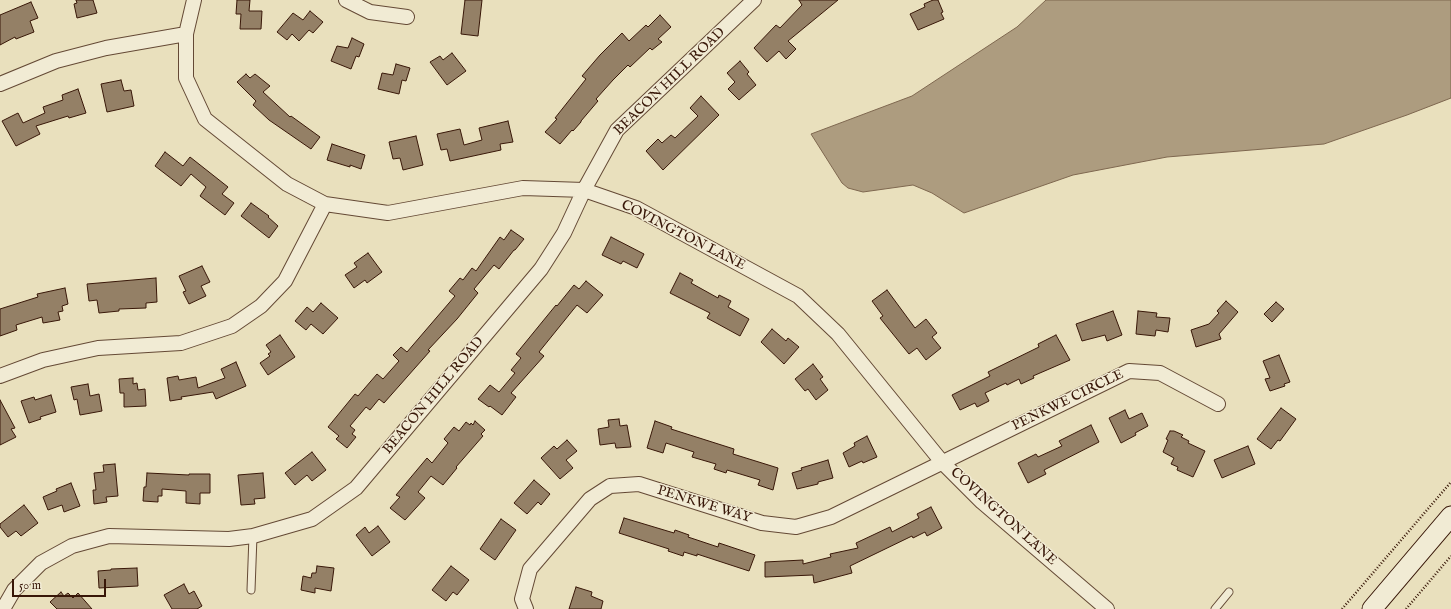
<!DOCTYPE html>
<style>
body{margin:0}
#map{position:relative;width:1451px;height:609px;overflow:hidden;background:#e9e0bd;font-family:"IM FELL English",serif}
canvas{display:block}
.scale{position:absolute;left:12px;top:579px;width:94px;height:18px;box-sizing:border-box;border:2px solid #381708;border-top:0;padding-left:5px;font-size:12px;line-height:14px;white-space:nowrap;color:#381708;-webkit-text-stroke:3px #f1ebd4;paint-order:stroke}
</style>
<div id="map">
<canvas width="1451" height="609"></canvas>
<div class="scale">50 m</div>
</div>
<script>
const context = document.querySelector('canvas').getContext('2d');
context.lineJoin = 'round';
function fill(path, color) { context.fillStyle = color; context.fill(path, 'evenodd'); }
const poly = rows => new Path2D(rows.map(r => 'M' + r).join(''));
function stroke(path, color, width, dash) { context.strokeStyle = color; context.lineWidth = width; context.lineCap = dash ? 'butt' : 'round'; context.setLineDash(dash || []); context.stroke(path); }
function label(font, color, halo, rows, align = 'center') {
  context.font = font + ' "IM FELL English",serif'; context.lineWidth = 3; context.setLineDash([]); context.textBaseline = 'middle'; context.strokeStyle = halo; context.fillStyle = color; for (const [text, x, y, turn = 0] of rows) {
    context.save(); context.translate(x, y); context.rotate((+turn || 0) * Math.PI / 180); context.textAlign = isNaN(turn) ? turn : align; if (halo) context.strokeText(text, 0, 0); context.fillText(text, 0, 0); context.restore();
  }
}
const water = poly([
 [1046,0,1451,0,1451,98,1407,115,1324,144,1167,157,1073,175,964,213,932,193,913,185,863,192,848,188,842,183,811,134,912,96,1017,27,1046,0]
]);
fill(water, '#ad9c7f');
stroke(water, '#7e674f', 1);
const building = poly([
 [76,0,93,0,97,13,77,18,74,4,77,3,76,0],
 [237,0,250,0,249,11,262,11,261,29,240,29,241,14,236,14,237,0],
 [465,0,482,0,478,36,461,34,465,0],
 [799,0,838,0,788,41,796,49,786,59,779,51,767,62,754,48,776,25,780,28,802,5,799,0],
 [933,0,938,0,943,12,941,13,944,19,918,30,910,14,925,7,924,4,933,0],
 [31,2,38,18,30,21,34,32,16,39,15,37,0,45,0,15,31,2],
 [310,11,323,22,313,33,309,30,299,41,292,34,287,40,277,32,293,13,303,20,310,11],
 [660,15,671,27,658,39,662,42,652,50,650,48,630,67,628,65,613,80,596,99,598,101,581,121,581,122,573,131,572,130,560,144,545,132,557,119,555,118,586,79,582,76,600,55,622,33,629,41,646,25,648,27,660,15],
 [352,38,364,44,359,57,356,56,351,69,331,61,337,46,348,48,352,38],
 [452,53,466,71,447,85,430,62,440,56,443,60,452,53],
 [740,61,749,72,747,74,756,85,739,100,728,89,735,82,727,73,740,61],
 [396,64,410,68,406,81,402,80,399,94,378,89,382,73,393,75,396,64],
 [246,74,250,78,255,74,270,86,263,92,290,117,291,116,320,137,311,149,269,120,253,105,256,101,237,82,246,74],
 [121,80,124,91,131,90,134,106,107,112,101,84,121,80],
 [78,89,86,113,69,118,68,116,36,126,40,134,16,146,2,121,18,113,23,123,45,113,43,107,63,100,62,95,78,89],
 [701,96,719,115,663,170,646,151,658,139,662,143,671,135,675,138,698,116,690,108,701,96],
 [508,121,513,142,500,144,501,150,450,161,447,149,441,150,437,134,460,129,464,145,482,140,479,128,508,121],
 [416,136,423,165,403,170,400,158,393,159,389,142,416,136],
 [332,144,365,155,361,169,350,165,350,167,327,160,332,144],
 [165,152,183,166,190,157,228,187,222,194,234,203,225,215,200,196,206,187,191,174,181,186,155,166,165,152],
 [251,203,269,216,268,217,278,226,269,238,241,216,251,203],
 [511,230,524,239,515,250,514,250,499,269,494,265,474,289,478,293,457,319,428,350,430,351,384,403,379,399,370,410,366,407,350,426,355,430,352,434,356,437,347,448,336,439,339,436,328,427,355,394,358,396,377,374,383,379,399,361,393,355,401,347,407,352,455,296,449,291,460,278,463,280,472,268,476,271,500,237,504,240,511,230],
 [611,237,644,254,637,268,623,261,621,264,602,255,611,237],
 [368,253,382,272,367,283,365,280,354,288,345,275,357,267,354,263,368,253],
 [202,266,210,282,201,286,206,296,189,304,183,292,186,291,179,276,202,266],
 [680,273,693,280,691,283,718,298,719,295,731,301,728,307,749,319,740,336,707,318,710,313,670,293,680,273],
 [156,278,157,302,146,303,146,308,119,309,119,311,99,313,97,300,89,301,87,284,156,278],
 [586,281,603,295,587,313,577,305,539,352,544,356,511,393,516,397,502,415,490,406,489,407,478,399,490,385,499,392,515,373,511,370,521,358,516,354,556,305,557,306,574,285,579,289,586,281],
 [65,288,68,304,62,306,63,311,58,312,60,320,43,323,42,317,16,325,17,330,0,336,0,309,38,297,37,294,65,288],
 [887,290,915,328,926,319,937,333,932,337,941,348,926,360,917,348,909,354,880,318,883,316,872,301,887,290],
 [1226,301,1238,312,1219,334,1221,339,1196,347,1191,330,1209,324,1219,313,1217,311,1226,301],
 [1276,302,1284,309,1272,322,1264,314,1276,302],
 [321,303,338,318,323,334,311,324,306,330,295,321,307,307,313,312,321,303],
 [1113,311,1122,335,1107,341,1105,335,1082,341,1076,324,1113,311],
 [1138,311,1157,313,1156,317,1170,318,1168,332,1156,330,1155,336,1136,334,1138,311],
 [772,329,786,341,788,338,799,347,784,364,761,342,772,329],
 [280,335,295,357,268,375,260,363,270,356,268,354,271,352,266,345,280,335],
 [1056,335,1070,360,1033,376,1034,378,1021,384,1019,379,1007,385,1006,383,985,393,989,401,977,407,975,403,960,410,952,395,990,376,988,372,1039,347,1038,344,1056,335],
 [1279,355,1290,382,1284,384,1285,386,1270,391,1265,379,1270,378,1263,361,1279,355],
 [236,362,246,386,216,399,213,392,181,397,182,399,170,401,167,378,178,376,179,380,196,377,198,388,225,378,221,369,236,362],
 [813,364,823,377,820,379,828,390,816,400,808,389,805,391,795,379,813,364],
 [133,378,133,384,137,383,138,390,145,389,146,406,124,407,124,393,120,393,119,379,133,378],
 [88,384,90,396,99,394,102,411,80,415,77,399,74,400,71,387,88,384],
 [51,395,56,412,40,417,41,419,29,423,21,401,34,397,35,400,51,395],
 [0,400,15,428,11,429,16,437,0,445,0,400],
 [1281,408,1296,419,1280,441,1278,440,1271,449,1257,439,1281,408],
 [1125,410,1129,419,1142,413,1148,426,1135,433,1136,435,1121,443,1109,418,1125,410],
 [619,419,620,426,627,425,631,447,616,448,615,443,600,445,598,429,609,427,608,420,619,419],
 [475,421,485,430,481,434,483,436,456,467,457,468,443,485,431,476,418,492,425,498,405,520,390,508,400,497,396,495,427,458,432,463,448,443,444,439,454,427,459,431,466,422,470,425,471,423,473,425,475,421],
 [655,421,672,427,671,429,734,449,733,454,778,468,773,490,758,485,760,480,727,470,726,473,714,469,716,464,692,457,694,452,666,443,663,453,647,448,655,421],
 [1091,425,1099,442,1044,470,1046,474,1028,483,1018,463,1036,454,1038,457,1062,446,1059,441,1091,425],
 [1170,431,1174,431,1183,435,1181,437,1189,441,1188,443,1205,451,1193,477,1177,470,1178,467,1171,464,1174,458,1163,452,1168,440,1166,439,1170,431],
 [867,436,877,457,863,463,862,461,849,467,843,453,855,446,854,443,867,436],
 [567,440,577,451,566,460,573,468,560,479,541,458,554,446,557,449,567,440],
 [1248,446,1255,464,1222,478,1214,460,1248,446],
 [312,452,326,470,312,481,307,475,295,485,285,473,312,452],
 [828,460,833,478,818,482,818,484,797,489,792,473,802,470,801,468,828,460],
 [115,464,118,496,106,497,107,502,94,504,93,490,96,490,94,473,104,472,103,465,115,464],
 [147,473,189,475,189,474,210,474,210,493,200,493,200,504,186,503,186,491,162,489,162,496,158,496,158,502,143,501,144,487,146,487,147,473],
 [263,473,265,498,254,499,255,504,241,505,238,475,263,473],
 [534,480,550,494,541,505,538,502,527,514,514,503,534,480],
 [71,483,80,506,64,512,62,505,48,510,43,497,57,491,56,489,71,483],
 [24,505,38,523,21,536,16,531,8,537,0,527,0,524,24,505],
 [931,507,942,528,927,536,925,532,913,538,912,536,850,566,852,573,814,583,813,575,765,577,765,562,803,560,803,564,831,557,830,554,858,548,856,543,890,527,892,532,919,518,917,514,931,507],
 [624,518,674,533,675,530,689,535,688,537,718,547,719,543,755,555,749,571,697,554,697,556,684,552,683,556,668,551,669,549,619,533,624,518],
 [501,519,516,530,495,560,480,549,501,519],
 [378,526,390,542,372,556,356,535,365,527,369,533,378,526],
 [317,566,334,568,331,591,315,588,315,593,301,590,303,576,311,578,312,573,316,573,317,566],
 [451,566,469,580,457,595,453,592,446,601,432,590,451,566],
 [137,568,138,586,99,588,98,571,111,570,111,569,137,568],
 [184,584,189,594,194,591,202,606,197,609,172,609,164,595,184,584],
 [576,587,592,592,591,596,603,601,601,609,569,609,576,587],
 [61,592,64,596,68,593,73,598,78,593,92,609,57,609,50,602,61,592]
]);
fill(building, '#948066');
stroke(building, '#381708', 1);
const lane = poly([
 [251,590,253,536],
 [1215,609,1229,592]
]);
const street = poly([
 [194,0,186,34,186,78,205,119,287,184,325,204,388,213,523,188,584,190,636,208,798,296,838,334,942,462,982,502,1107,609],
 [346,0,370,12,407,17],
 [0,84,56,61,106,48,186,34],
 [0,376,43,360,98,348,181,343,232,326,261,306,285,281,325,204],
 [3,609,14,590,41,563,72,546,109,536,229,539,253,536,312,519,356,488,541,269,564,233,584,190,617,130,754,0],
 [526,609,522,599,530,569,590,499,610,486,639,484,762,523,796,527,831,517,1129,371,1160,373,1218,404]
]);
const secondary = poly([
 [1372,609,1451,516]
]);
stroke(lane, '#644935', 9);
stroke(street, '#644935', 16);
stroke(secondary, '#381708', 21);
stroke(poly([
 [1342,609,1451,482],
 [1406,609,1451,556]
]), '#381708', 2.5, [1, 2]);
stroke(lane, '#f1ebd4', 7);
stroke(street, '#f1ebd4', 14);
stroke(secondary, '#f1ebd4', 19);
label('14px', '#381708', '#f1ebd4', [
 ["BEACON HILL ROAD",670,82,-44],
 ["COVINGTON LANE",683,236,27],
 ["BEACON HILL ROAD",434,396,-50],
 ["PENKWE CIRCLE",1068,401,-26],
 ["PENKWE WAY",704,505,17],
 ["COVINGTON LANE",1003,517,42]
]);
</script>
